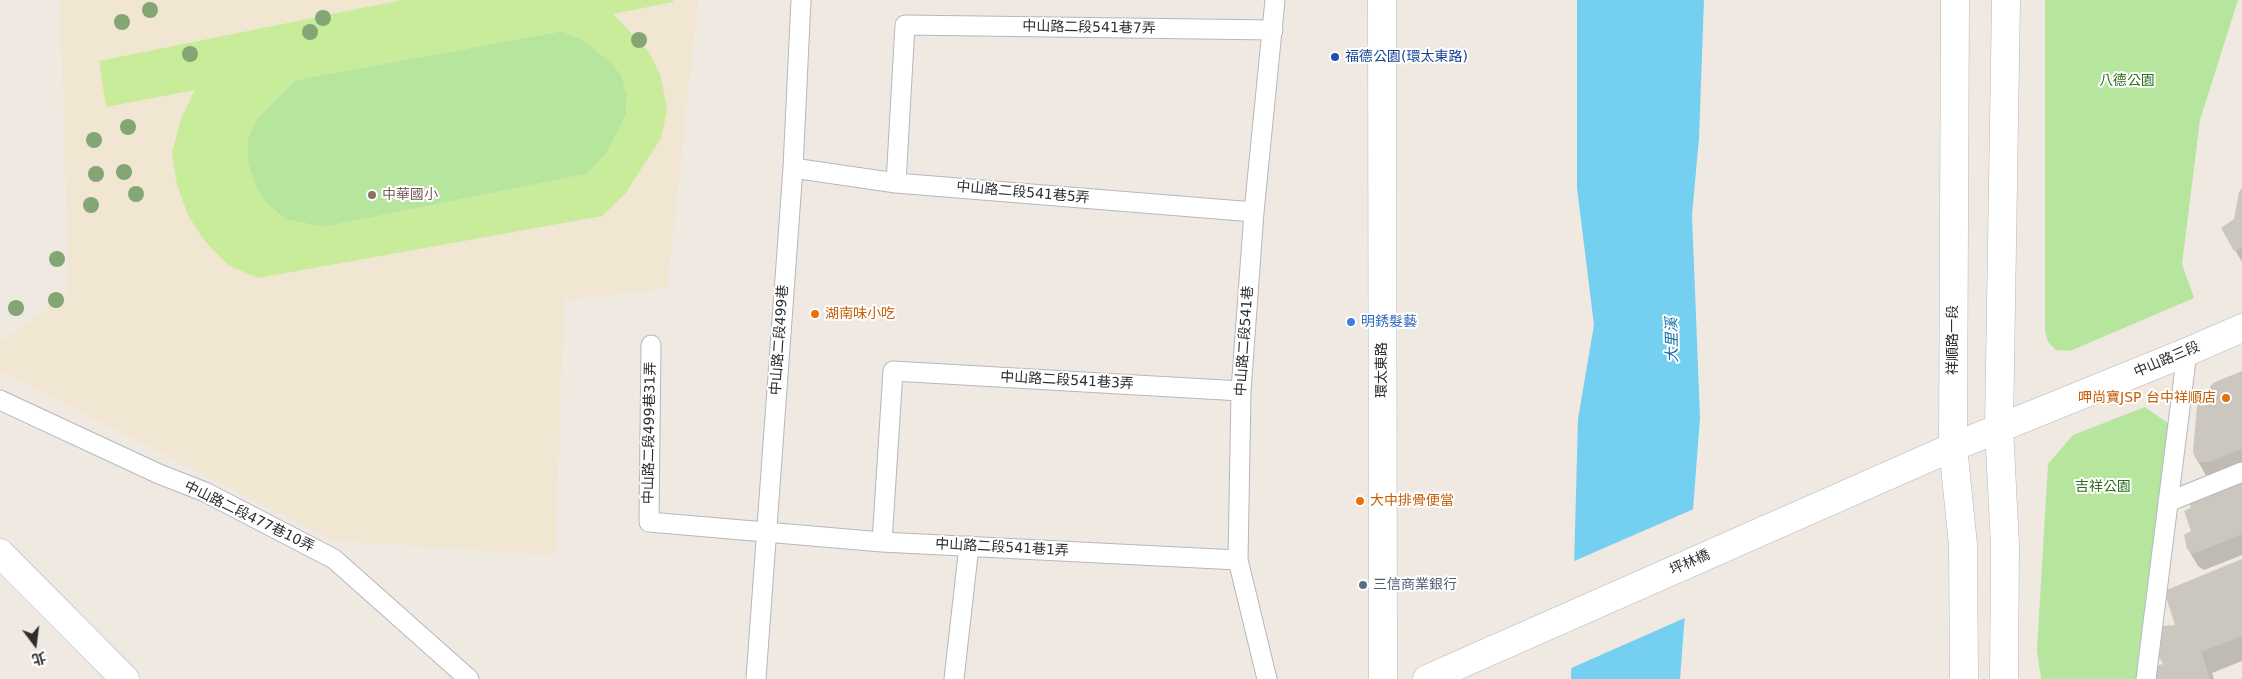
<!DOCTYPE html>
<meta charset="utf-8">
<style>
body{margin:0}
#map{position:relative;width:2242px;height:679px;overflow:hidden;background:#efe9e1;font-family:"DejaVu Sans","Noto Sans TC",sans-serif}
canvas{display:block}
.north{position:absolute;left:10px;top:619px;width:50px;height:50px;-webkit-text-stroke:4px #fff;paint-order:stroke;rotate:165deg;font-size:14px;font-weight:700;line-height:20px;text-align:center;color:#2e2e2e}
.north::after{content:'';display:block;margin:auto;width:18px;height:22px;background:#2e2e2e;clip-path:polygon(50% 0,100% 100%,50% 72%,0 100%)}
</style>
<div id="map">
<canvas width="2242" height="679"></canvas>
<div class="north">北</div>
</div>
<script>
const context = document.querySelector('canvas').getContext('2d');
context.lineJoin = 'round';
function fill(path, color) { context.fillStyle = color; context.fill(path, 'evenodd'); }
const poly = rows => new Path2D(rows.map(r => 'M' + r).join(''));
function stroke(path, color, width, dash) { context.strokeStyle = color; context.lineWidth = width; context.lineCap = dash ? 'butt' : 'round'; context.setLineDash(dash || []); context.stroke(path); }
function label(font, color, halo, rows, align = 'center') {
  context.font = font + ' "DejaVu Sans","Noto Sans TC",sans-serif'; context.lineWidth = 4; context.setLineDash([]); context.textBaseline = 'middle'; context.strokeStyle = halo; context.fillStyle = color; for (const [text, x, y, turn = 0] of rows) {
    context.save(); context.translate(x, y); context.rotate((+turn || 0) * Math.PI / 180); context.textAlign = isNaN(turn) ? turn : align; if (halo) context.strokeText(text, 0, 0); context.fillText(text, 0, 0); context.restore();
  }
}
fill(poly([
 [60,0,698,0,667,288,564,300,555,555,335,541,0,371,0,342,69,293]
]), '#f0e6d1');
fill(poly([
 [2045,0,2238,0,2200,120,2182,264,2194,298,2070,351,2056,350,2048,342,2045,331],
 [562,31,583,40,613,64,622,77,627,94,626,115,607,152,587,174,324,227,287,220,267,204,255,186,248,163,248,138,257,119,295,80],
 [2145,407,2169,424,2137,679,2041,679,2037,650,2048,464,2073,435]
]), '#b6e59e');
fill(poly([
 [402,0,673,0,673,2,613,14,649,52,661,77,667,111,661,138,625,194,602,216,258,278,228,265,204,240,188,215,177,185,172,152,181,119,195,90,106,107,99,61],
 [562,31,583,40,613,64,622,77,627,94,626,115,607,152,587,174,324,227,287,220,267,204,255,186,248,163,248,138,257,119,295,80]
]), '#c9ec9a');
fill(poly([
 [1577,0,1704,0,1699,138,1692,215,1700,418,1680,679,1571,679,1578,419,1594,325,1577,188]
]), '#75cff0');
fill(poly([
 [1696,508,1687,617,1569,669,1572,562]
]), '#efe9e1');
fill(poly([
 [2242,190,2242,262,2222,228,2236,219],
 [2242,373,2242,474,2208,479,2196,458],
 [2242,483,2242,555,2204,570,2198,566,2188,549,2192,532],
 [2242,561,2242,661,2212,673,2214,679,2153,679,2165,665,2176,626]
]), '#0003');
fill(poly([
 [2242,188,2242,248,2234,251,2221,228,2234,219,2239,192],
 [2242,371,2242,449,2209,462,2201,462,2195,458,2193,451,2197,406,2213,383],
 [2242,482,2242,534,2193,554,2187,549,2184,535,2191,531,2184,511,2191,508,2189,502],
 [2242,559,2242,636,2201,652,2210,679,2152,679,2152,667,2163,664,2157,653,2162,626,2175,625,2164,591]
]), '#cbc7bf');
const service = poly([
 [793,168,896,183,1254,212],
 [896,183,905,25,1273,30],
 [651,345,649,522,882,542,1238,560],
 [0,400,159,474,205,492,334,559,469,679],
 [2168,502,2242,472],
 [882,542,893,371,1241,391],
 [756,679,793,168,801,0],
 [954,679,969,546],
 [1267,679,1238,560,1241,391,1254,212,1275,0],
 [2146,679,2187,352]
]);
const minor = poly([
 [1382,0,1383,679],
 [0,553,125,679]
]);
const tertiary = poly([
 [1955,0,1953,447,1963,545,1964,679],
 [1427,679,1953,447,2187,352,2242,328],
 [2004,679,2005,545,1999,428,2006,0]
]);
stroke(service, '#b4b7c1', 21);
stroke(minor, '#b4b7c1', 29);
stroke(tertiary, '#b4b7c1', 29);
stroke(service, '#fff', 19);
stroke(minor, '#fff', 28);
stroke(tertiary, '#fff', 28);
context.fillStyle = '#84a574';
for (const [x, y] of [
 [150,10],
 [323,18],
 [122,22],
 [310,32],
 [639,40],
 [190,54],
 [128,127],
 [94,140],
 [124,172],
 [96,174],
 [136,194],
 [91,205],
 [57,259],
 [56,300],
 [16,308]
]) { context.beginPath(); context.arc(x, y, 8, 0, 2 * Math.PI); context.fill(); }
for (const [x, y, r, color] of [
 [1335,57,5,"#1a4fb4"],
 [372,195,5,"#8d6e63"],
 [815,314,5,"#e8710a"],
 [1351,322,5,"#3f7fe0"],
 [2226,398,5,"#e8710a"],
 [1360,501,5,"#e8710a"],
 [1363,585,5,"#5c6f8a"]
]) { const dot = new Path2D(); dot.arc(x, y, r, 0, 2 * Math.PI); context.fillStyle = color; context.fill(dot); stroke(dot, '#fff', 2); }
label('14px', '#2e2e2e', '#fff', [
 ["中山路二段541巷7弄",1089,28,1],
 ["中山路二段541巷5弄",1023,193,5],
 ["中山路二段499巷",780,340,-86],
 ["祥順路一段",1953,340,-90],
 ["中山路二段541巷",1245,341,-86],
 ["中山路三段",2167,360,-23],
 ["環太東路",1382,370,-90],
 ["中山路二段541巷3弄",1067,381,3],
 ["中山路二段499巷31弄",650,433,-89],
 ["中山路二段477巷10弄",249,517,26],
 ["中山路二段541巷1弄",1002,548,3],
 ["坪林橋",1690,563,-24]
]);
label('14px', '#164399', '#fff', [
 ["福德公園(環太東路)",1345,57]
], 'left');
label('14px', '#2c6e1b', '#fff', [
 ["八德公園",2127,81],
 ["吉祥公園",2103,487]
]);
label('14px', '#785e54', '#fff', [
 ["中華國小",382,195]
], 'left');
label('14px', '#c56008', '#fff', [
 ["湖南味小吃",825,314],
 ["呷尚寶JSP 台中祥順店",2216,398,"right"],
 ["大中排骨便當",1370,501]
], 'left');
label('14px', '#366cbe', '#fff', [
 ["明銹髮藝",1361,322]
], 'left');
label('14px', '#4e5e75', '#fff', [
 ["三信商業銀行",1373,585]
], 'left');
label('italic 15px', '#0d6fa3', '#fff', [
 ["大里溪",1673,340,-91]
]);
</script>
